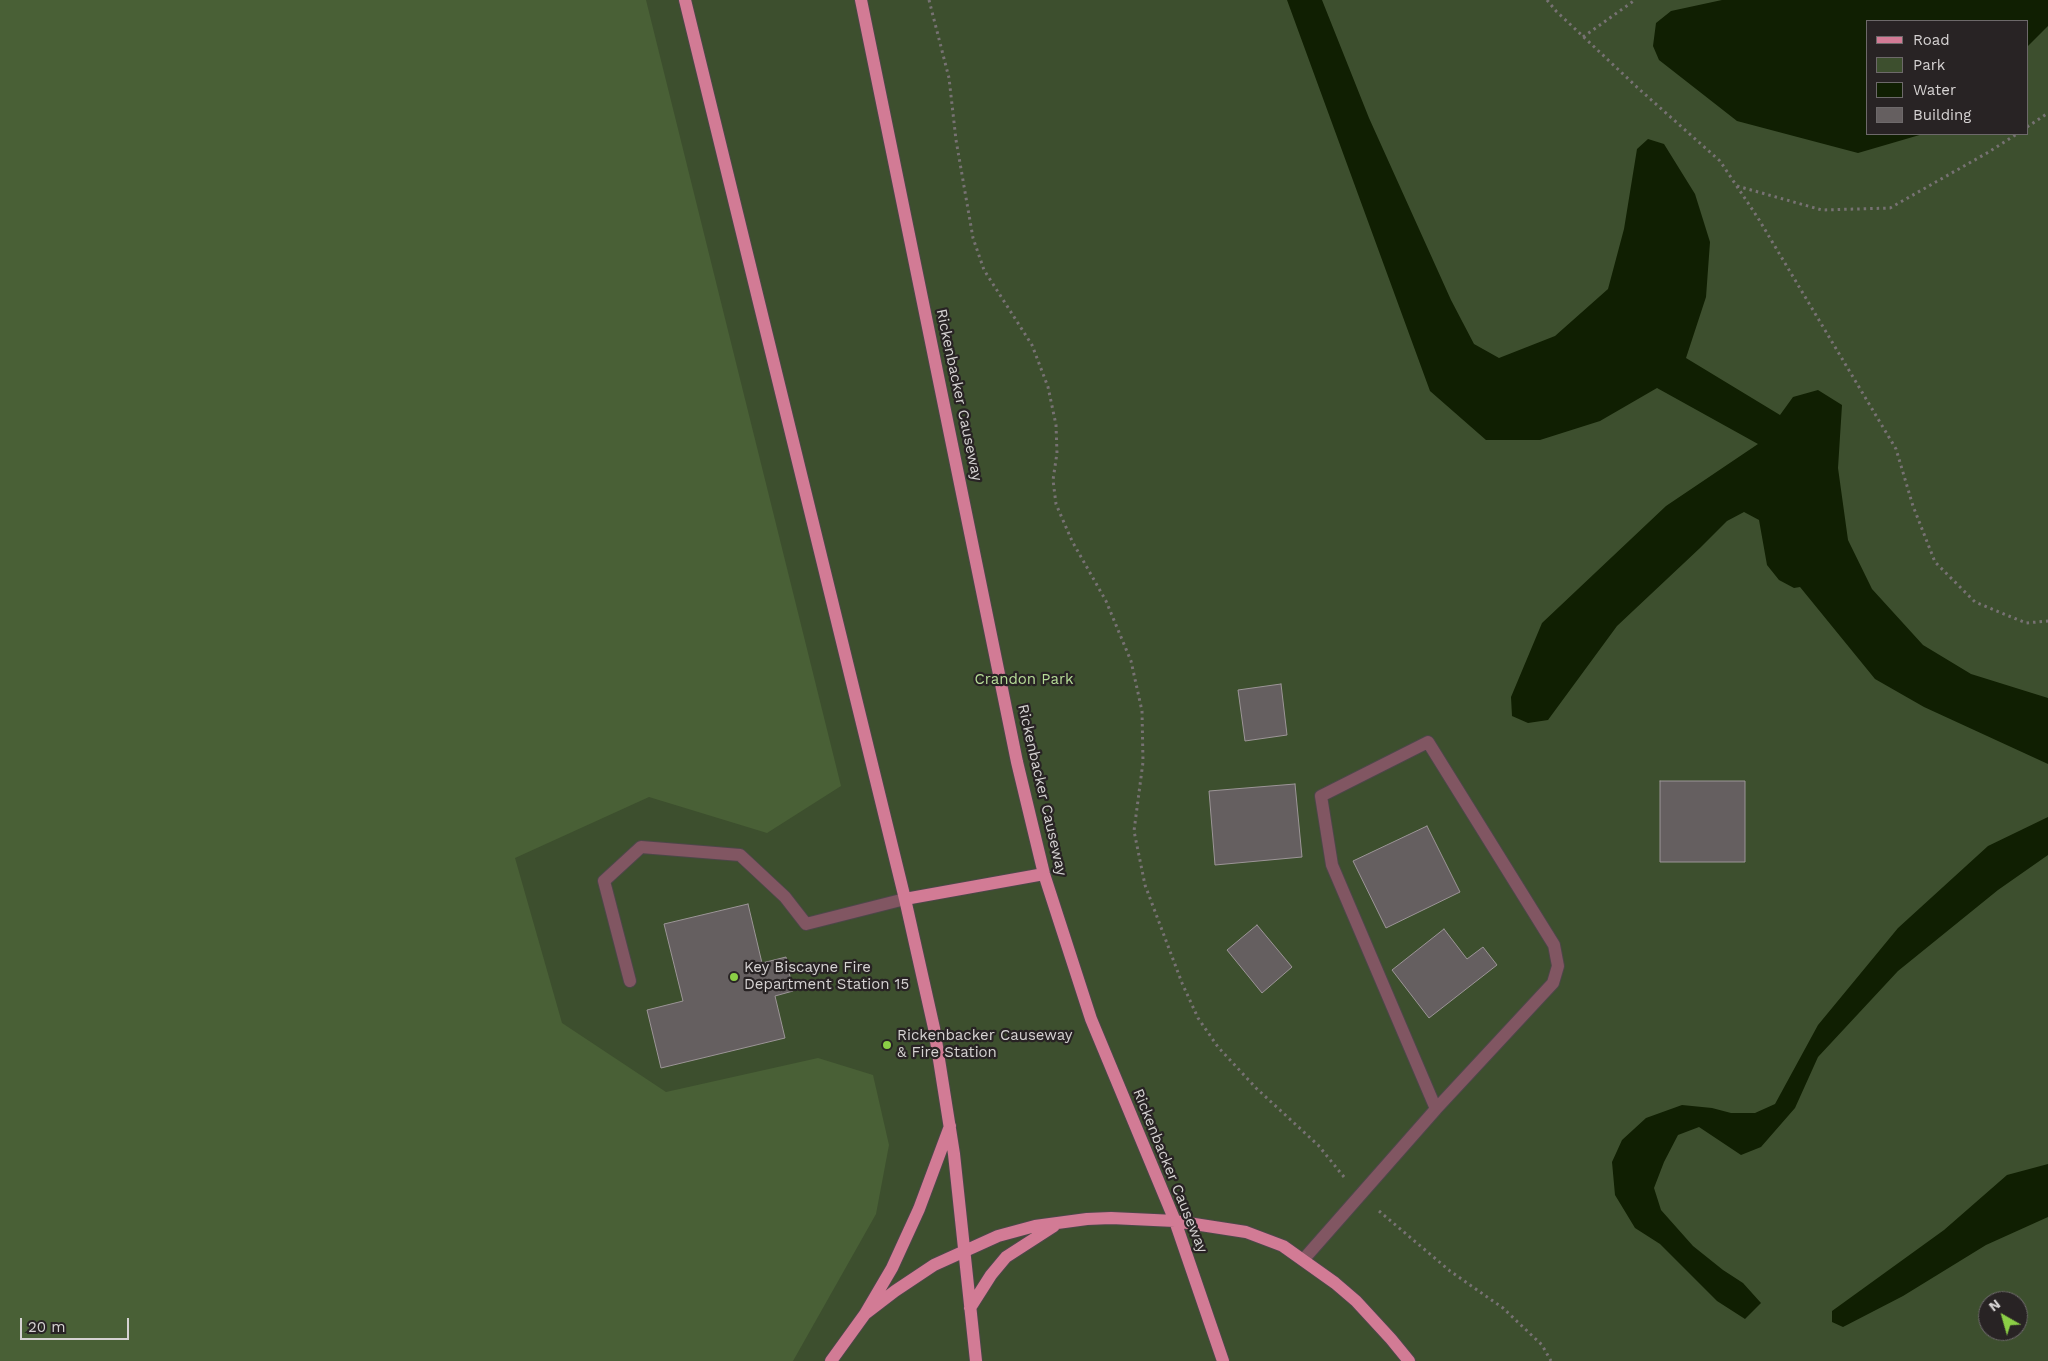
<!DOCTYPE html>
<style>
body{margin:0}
#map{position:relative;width:2048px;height:1361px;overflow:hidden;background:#322c2e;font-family:"Work Sans",sans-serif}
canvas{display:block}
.legend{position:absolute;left:1866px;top:20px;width:162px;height:115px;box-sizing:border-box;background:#282324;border:1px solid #6d696a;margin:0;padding:6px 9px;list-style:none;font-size:15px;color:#d5d2d2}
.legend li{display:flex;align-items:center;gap:10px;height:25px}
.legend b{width:25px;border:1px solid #6d696a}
.north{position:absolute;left:1978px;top:1291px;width:50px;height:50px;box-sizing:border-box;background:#282324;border:1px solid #6d696a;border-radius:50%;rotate:322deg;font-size:14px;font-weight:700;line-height:20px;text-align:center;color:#d5d2d2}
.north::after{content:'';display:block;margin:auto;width:18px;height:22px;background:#8bce46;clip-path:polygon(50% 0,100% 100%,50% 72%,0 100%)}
.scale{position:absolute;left:20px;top:1318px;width:109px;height:22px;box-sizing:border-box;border:2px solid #d5d2d2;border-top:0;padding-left:6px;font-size:15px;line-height:18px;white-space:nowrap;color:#d5d2d2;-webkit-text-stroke:4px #282324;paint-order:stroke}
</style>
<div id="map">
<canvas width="2048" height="1361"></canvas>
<ul class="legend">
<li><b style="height:6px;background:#d27b95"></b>Road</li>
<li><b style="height:14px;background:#3d4f2e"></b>Park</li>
<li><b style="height:14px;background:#101f02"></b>Water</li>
<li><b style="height:14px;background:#655f60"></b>Building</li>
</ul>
<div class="north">N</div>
<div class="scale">20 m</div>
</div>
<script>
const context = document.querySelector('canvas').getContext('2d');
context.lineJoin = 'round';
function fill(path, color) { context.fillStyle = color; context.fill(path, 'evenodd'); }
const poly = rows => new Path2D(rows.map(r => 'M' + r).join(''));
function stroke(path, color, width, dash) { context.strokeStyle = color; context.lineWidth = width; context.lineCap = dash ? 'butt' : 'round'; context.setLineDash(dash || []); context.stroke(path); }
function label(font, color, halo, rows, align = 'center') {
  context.font = font + ' "Work Sans",sans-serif'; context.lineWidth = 4.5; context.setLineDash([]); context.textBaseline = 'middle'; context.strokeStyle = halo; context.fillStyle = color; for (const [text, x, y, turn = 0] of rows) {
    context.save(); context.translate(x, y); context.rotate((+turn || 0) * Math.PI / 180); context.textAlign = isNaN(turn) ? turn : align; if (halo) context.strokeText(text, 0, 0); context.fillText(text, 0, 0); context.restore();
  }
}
fill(poly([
 [0,0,2048,0,2048,1361,0,1361],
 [1867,21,2027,21,2027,134,1867,134],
 [1988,1301,2018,1301,2018,1331,1988,1331]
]), '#3d4f2e');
fill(poly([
 [0,0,646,0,841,786,767,833,649,797,515,858,562,1023,666,1092,818,1058,873,1075,889,1145,876,1214,793,1361,0,1361]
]), '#496036');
fill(poly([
 [1287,0,1322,0,1369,118,1451,300,1474,344,1499,358,1555,336,1608,289,1624,229,1637,149,1648,139,1664,144,1695,194,1710,242,1706,297,1686,358,1780,415,1793,397,1818,390,1842,405,1838,468,1848,540,1872,589,1923,645,1971,674,2048,698,2048,764,1924,707,1875,679,1800,587,1794,588,1779,580,1767,565,1759,520,1744,512,1727,521,1700,548,1617,626,1548,720,1528,723,1512,716,1511,697,1542,623,1666,506,1758,444,1657,388,1600,421,1540,440,1486,440,1430,391],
 [1722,0,2048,0,2048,26,2027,47,2027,21,1867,21,1867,134,1923,134,1858,153,1737,121,1659,60,1653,46,1656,23,1671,11],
 [2048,817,2048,855,1998,890,1898,971,1818,1057,1795,1108,1761,1147,1741,1155,1699,1127,1678,1135,1664,1162,1654,1188,1661,1210,1693,1246,1723,1270,1743,1283,1761,1303,1745,1319,1717,1301,1660,1244,1635,1228,1615,1195,1612,1162,1622,1140,1646,1118,1682,1105,1712,1108,1731,1113,1755,1113,1775,1104,1818,1025,1898,928,1988,846],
 [2048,1164,2048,1217,1986,1245,1903,1296,1843,1327,1832,1322,1832,1311,1944,1230,2007,1175]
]), '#101f02');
const building = poly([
 [1281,684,1287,735,1245,741,1238,690,1281,684],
 [1660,781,1745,781,1745,862,1660,862,1660,781],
 [1295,784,1302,857,1215,865,1209,791,1295,784],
 [1427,826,1460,892,1386,928,1353,861,1427,826],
 [748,904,762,963,786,957,793,991,775,996,785,1038,661,1068,647,1010,683,1001,664,924,748,904],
 [1257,925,1292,967,1262,993,1227,950,1257,925],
 [1444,929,1467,959,1483,947,1497,965,1429,1018,1392,970,1444,929]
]);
fill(building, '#655f60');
stroke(building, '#9c9597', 1);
const minor = poly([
 [630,981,604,881,641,847,740,855,785,897,806,924,905,899],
 [1303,1260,1436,1109,1553,983,1558,966,1554,945,1428,742,1321,796,1332,865,1436,1109]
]);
const major = poly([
 [685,0,905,899,934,1028,954,1154,976,1361],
 [861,0,1017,762,1044,874,1091,1019,1175,1221,1223,1361],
 [905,899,1044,874],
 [970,1308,991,1275,1006,1257,1054,1226],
 [865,1314,895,1291,934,1265,998,1236,1035,1226,1087,1219,1111,1218,1175,1221,1246,1232,1283,1246,1335,1283,1356,1301,1391,1339,1409,1361],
 [831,1361,865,1314,892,1268,919,1209,950,1126]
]);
stroke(minor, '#4c4748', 14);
stroke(major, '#4c4748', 14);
stroke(poly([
 [929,0,949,78,956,140,973,238,984,270,1032,345,1048,387,1056,425,1057,453,1053,480,1056,504,1072,541,1106,601,1131,661,1142,711,1143,762,1134,831,1145,885,1182,983,1198,1018,1218,1047,1256,1088,1318,1145,1344,1177],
 [1547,0,1556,11,1639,89,1720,161,1758,218,1896,449,1913,506,1935,562,1975,602,2026,623,2048,621],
 [1583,37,1635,0],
 [2027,127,2048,113],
 [1737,186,1822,210,1890,208,1987,153,2017,134],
 [1379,1211,1450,1271,1503,1308,1542,1345,1551,1361]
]), '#777273', 3, [2.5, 4]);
stroke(minor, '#815662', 12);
stroke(major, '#d27b95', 12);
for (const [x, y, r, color] of [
 [734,977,5,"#8bce46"],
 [887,1045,5,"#8bce46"]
]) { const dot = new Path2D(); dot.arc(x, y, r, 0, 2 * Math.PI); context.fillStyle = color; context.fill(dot); stroke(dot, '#282324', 2); }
label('15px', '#d5d2d2', '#282324', [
 ["Rickenbacker Causeway",959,395,78],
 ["Rickenbacker Causeway",1042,790,77],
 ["Rickenbacker Causeway",1170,1171,68]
]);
label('15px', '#b6dc97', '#282324', [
 ["Crandon Park",1024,680]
]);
label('15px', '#d5d2d2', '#282324', [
 ["Key Biscayne Fire",744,968],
 ["Department Station 15",744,985],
 ["Rickenbacker Causeway",897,1036],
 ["& Fire Station",897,1053]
], 'left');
</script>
